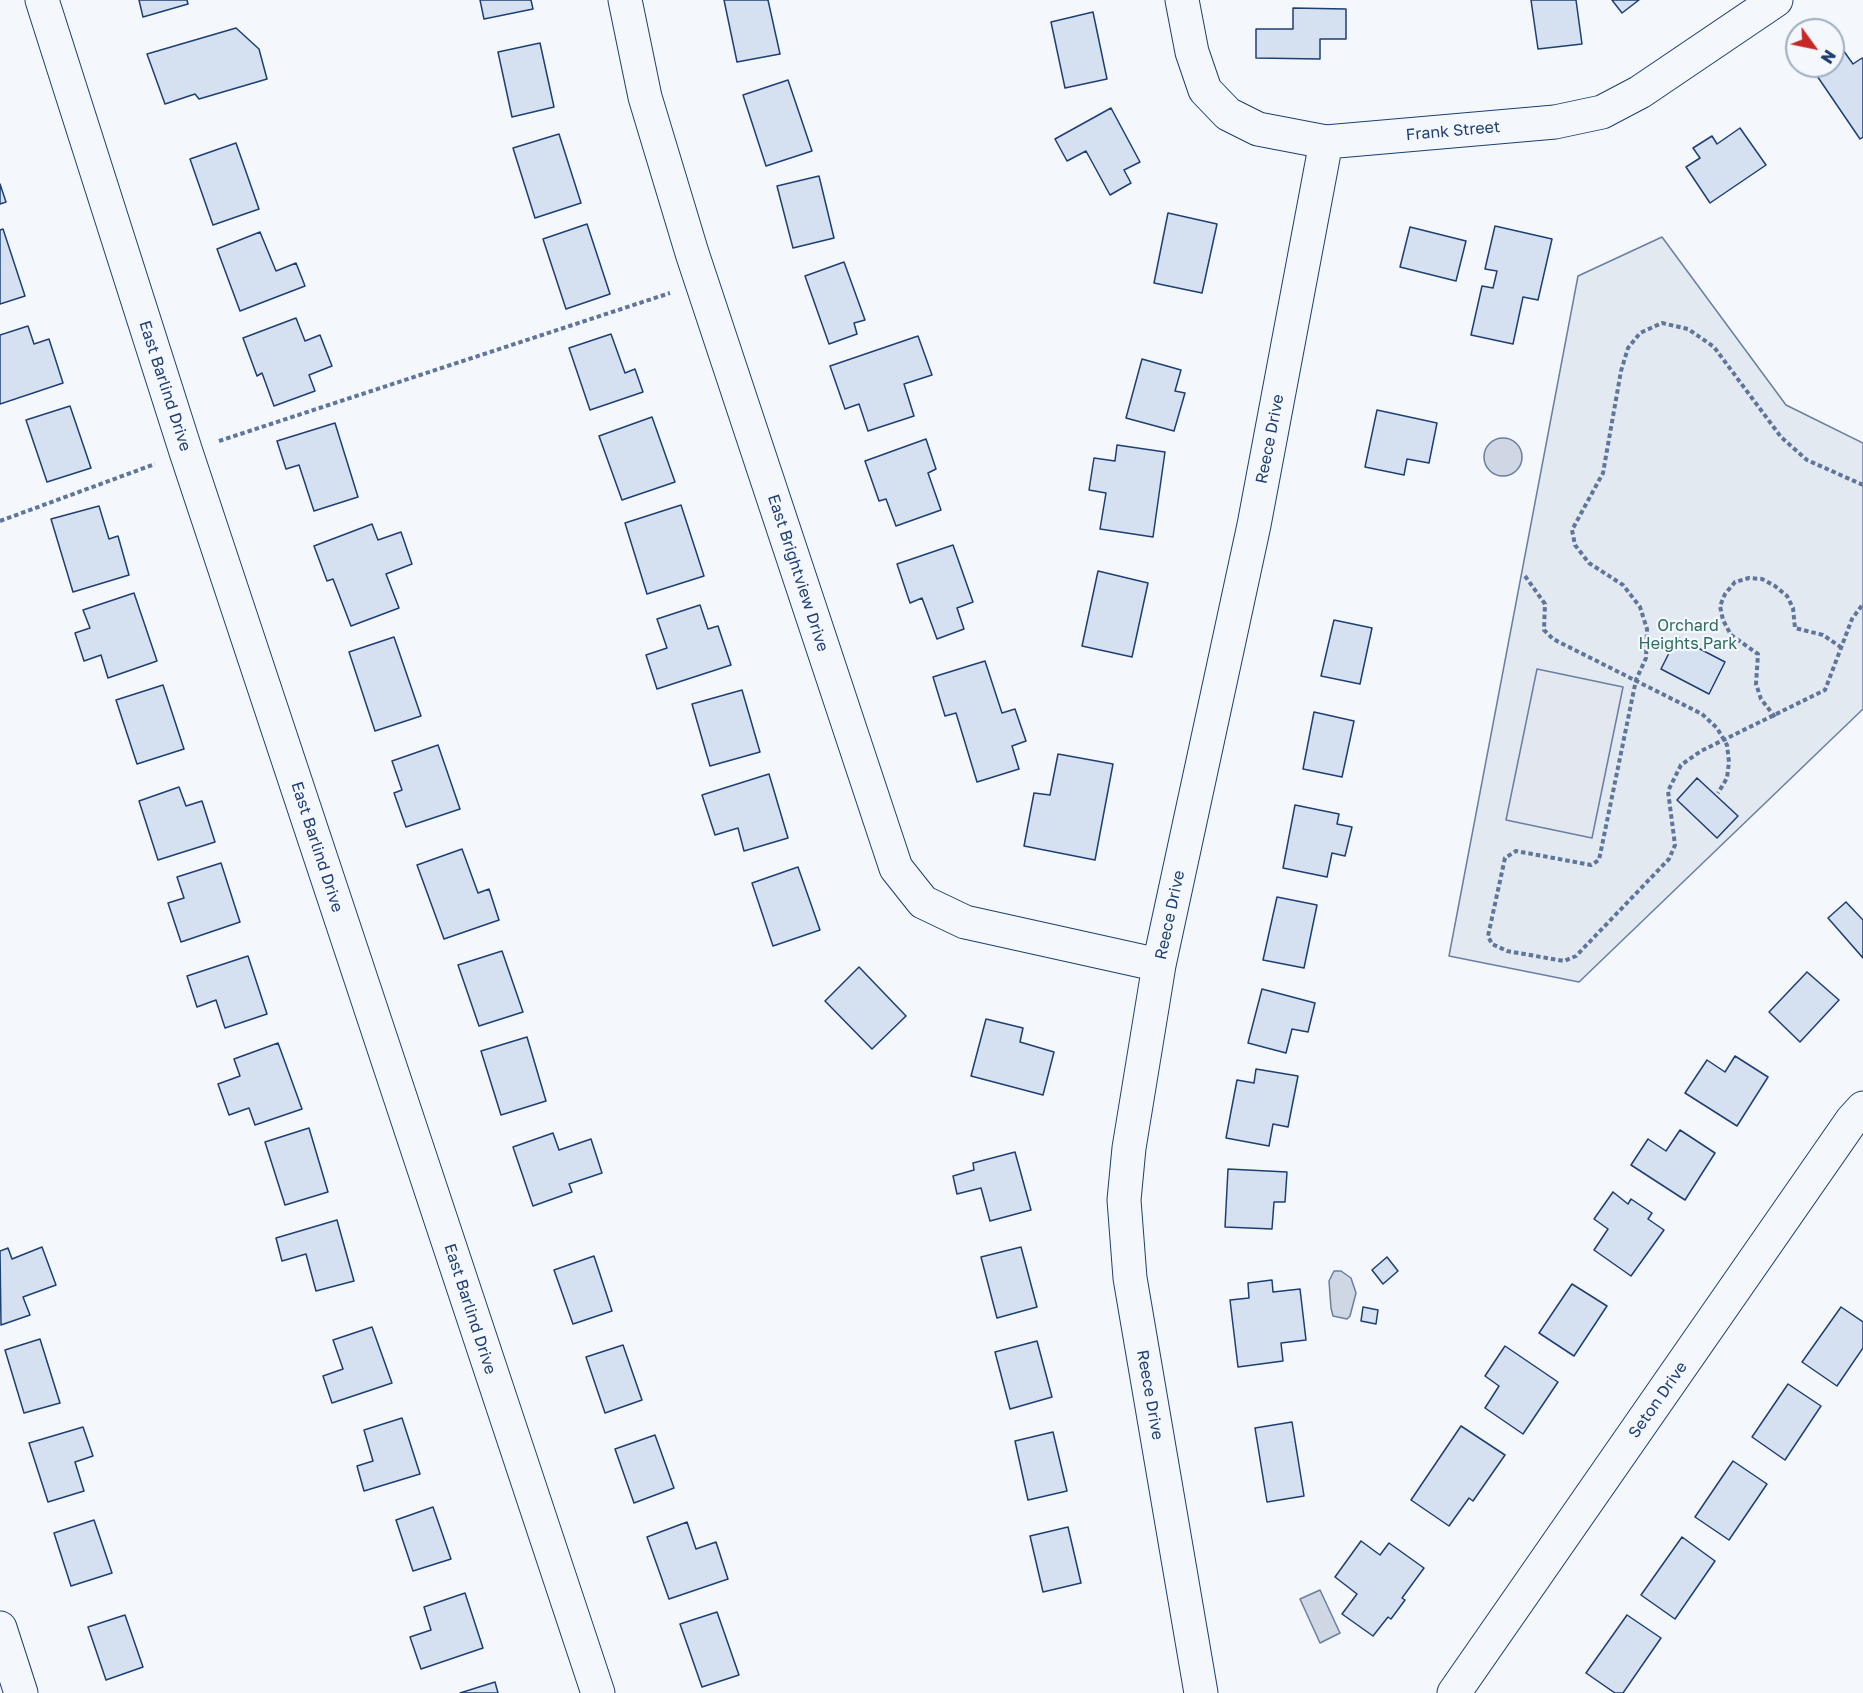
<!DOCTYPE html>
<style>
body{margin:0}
#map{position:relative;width:1863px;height:1693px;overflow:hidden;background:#f4f7fb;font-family:"Golos Text",sans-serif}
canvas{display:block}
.north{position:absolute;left:1785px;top:18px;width:60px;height:60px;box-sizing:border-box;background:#f4f7fb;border:2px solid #9eadc5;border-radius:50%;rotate:123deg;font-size:16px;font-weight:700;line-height:24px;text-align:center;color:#1d3f73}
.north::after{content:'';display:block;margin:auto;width:21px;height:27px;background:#c62828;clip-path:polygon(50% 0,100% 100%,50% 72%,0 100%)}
</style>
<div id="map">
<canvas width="1863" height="1693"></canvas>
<div class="north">N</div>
</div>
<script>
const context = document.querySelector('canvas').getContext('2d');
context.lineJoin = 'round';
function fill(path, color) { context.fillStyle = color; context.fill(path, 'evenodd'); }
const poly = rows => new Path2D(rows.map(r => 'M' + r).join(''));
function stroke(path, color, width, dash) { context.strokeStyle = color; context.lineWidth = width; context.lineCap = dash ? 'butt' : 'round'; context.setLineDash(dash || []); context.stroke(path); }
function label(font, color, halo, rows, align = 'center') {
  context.font = font + ' "Golos Text",sans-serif'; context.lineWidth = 4.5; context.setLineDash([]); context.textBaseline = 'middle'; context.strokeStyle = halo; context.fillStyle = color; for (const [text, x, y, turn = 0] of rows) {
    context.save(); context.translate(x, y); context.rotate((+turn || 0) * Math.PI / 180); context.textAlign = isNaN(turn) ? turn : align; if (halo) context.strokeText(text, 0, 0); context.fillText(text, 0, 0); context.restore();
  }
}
const green = poly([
 [1662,237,1786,405,1863,443,1863,709,1579,982,1449,956,1578,276,1662,237]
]);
fill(green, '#e3e9f0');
stroke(green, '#687fa3', 1.5);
const parking = poly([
 [1537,669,1623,687,1592,838,1506,820,1537,669]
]);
fill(parking, '#e3e8f0');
stroke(parking, '#687fa3', 1.5);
const water = poly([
 '1484 457a19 19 0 1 1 38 0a19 19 0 1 1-38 0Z',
 [1334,1271,1341,1271,1351,1278,1356,1293,1350,1316,1347,1319,1333,1316,1331,1308,1329,1281,1334,1271],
 [1320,1590,1340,1633,1320,1643,1300,1599,1320,1590]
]);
fill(water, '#cfd7e4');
stroke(water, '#687fa3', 1.5);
const building = poly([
 [139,0,187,0,188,4,143,17,139,0],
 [480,0,531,0,533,9,484,19,480,0],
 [724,0,768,0,780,54,737,62,724,0],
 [1531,0,1576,0,1582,44,1538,49,1531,0],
 [1612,0,1639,0,1622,13,1612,0],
 [1293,8,1346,9,1346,39,1320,39,1320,59,1256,58,1256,29,1293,29,1293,8],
 [1093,12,1107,79,1065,88,1051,22,1093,12],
 [236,28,259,49,267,79,199,99,195,94,165,104,147,54,236,28],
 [540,43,554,107,512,117,498,52,540,43],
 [1843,50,1853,64,1862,58,1863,60,1863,137,1860,139,1813,70,1820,66,1833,66,1833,57,1843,50],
 [788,80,812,151,766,166,743,95,788,80],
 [1111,108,1140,162,1124,170,1131,183,1110,195,1086,151,1067,161,1055,139,1111,108],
 [1740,128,1766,165,1710,203,1686,167,1700,158,1693,148,1712,136,1717,144,1740,128],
 [559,134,581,203,535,218,513,148,559,134],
 [236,143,259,209,213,225,190,159,236,143],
 [819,176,834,238,793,248,777,186,819,176],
 [0,184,6,202,0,204,0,184],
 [1168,213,1217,224,1202,293,1154,283,1168,213],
 [587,224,610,294,566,309,543,239,587,224],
 [1495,226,1552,239,1538,300,1523,297,1513,344,1471,335,1482,286,1493,288,1497,271,1485,269,1495,226],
 [1410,227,1466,241,1456,281,1400,267,1410,227],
 [3,229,25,296,0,304,0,230,3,229],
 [260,232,276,271,296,263,305,286,240,311,217,249,260,232],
 [844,262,865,320,854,323,857,334,829,344,805,276,844,262],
 [296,318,305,341,320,335,332,366,309,375,315,391,274,406,262,373,257,376,243,338,296,318],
 [28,326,34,344,49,339,63,383,0,404,0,335,28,326],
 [611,334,625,373,635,369,643,392,590,410,569,348,611,334],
 [918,336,932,375,904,384,914,416,868,431,859,404,845,409,830,366,918,336],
 [1142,359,1181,370,1175,391,1185,393,1174,431,1126,418,1142,359],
 [70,406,91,468,47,482,26,420,70,406],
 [1377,410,1437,423,1429,463,1407,459,1404,475,1365,467,1377,410],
 [652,417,675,482,622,500,599,436,652,417],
 [335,423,358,497,314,511,299,465,286,469,277,441,335,423],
 [926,439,936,469,928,473,941,510,896,526,886,499,879,501,865,461,926,439],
 [1117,445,1165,452,1153,537,1100,529,1106,493,1089,490,1094,458,1115,461,1117,445],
 [681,505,704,576,647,594,625,523,681,505],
 [99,506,109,539,118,536,129,575,73,592,51,519,99,506],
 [372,524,378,540,401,532,412,564,386,574,399,608,351,626,333,579,327,581,314,546,372,524],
 [953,545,973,602,957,608,964,629,937,639,922,598,910,603,897,564,953,545],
 [1098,571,1148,583,1132,657,1082,646,1098,571],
 [134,593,157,661,108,678,101,655,84,661,75,633,90,628,83,610,134,593],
 [700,605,708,629,718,626,731,665,657,689,646,655,667,648,657,619,700,605],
 [1334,620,1372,628,1360,684,1321,676,1334,620],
 [394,637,421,716,375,731,349,652,394,637],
 [1677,637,1725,662,1709,694,1661,669,1677,637],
 [985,661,1002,713,1015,709,1026,741,1012,746,1019,769,977,782,956,713,945,716,933,677,985,661],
 [163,685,184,749,137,764,116,700,163,685],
 [742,690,760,752,710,766,692,704,742,690],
 [1314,712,1354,721,1342,777,1303,769,1314,712],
 [438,745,460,809,406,827,394,793,402,790,392,761,438,745],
 [1058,754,1113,764,1095,860,1024,846,1034,793,1050,795,1058,754],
 [769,774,788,838,744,851,738,828,715,835,702,795,769,774],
 [1697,778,1738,816,1717,838,1677,800,1697,778],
 [179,787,186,806,202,801,215,842,158,860,139,801,179,787],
 [1295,805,1339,814,1337,824,1352,827,1345,856,1332,853,1327,877,1283,868,1295,805],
 [462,849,478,893,489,889,499,920,444,939,417,865,462,849],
 [221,863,240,922,181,942,168,903,184,898,177,877,221,863],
 [798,867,820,930,773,946,752,883,798,867],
 [1277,897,1317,905,1304,968,1263,960,1277,897],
 [1846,902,1863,920,1863,958,1828,918,1846,902],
 [502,951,523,1012,479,1026,458,965,502,951],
 [248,956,267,1014,225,1028,216,1000,197,1007,187,976,248,956],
 [859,967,906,1016,872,1049,825,1001,859,967],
 [1807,972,1839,1000,1800,1042,1769,1012,1807,972],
 [1262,989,1315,1003,1308,1032,1292,1029,1286,1053,1248,1043,1262,989],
 [986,1019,1023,1028,1020,1042,1054,1052,1043,1095,971,1076,986,1019],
 [527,1037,546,1101,501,1115,481,1051,527,1037],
 [278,1043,302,1109,255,1125,249,1108,229,1115,218,1084,240,1076,234,1059,278,1043],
 [1735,1056,1768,1077,1737,1126,1685,1093,1707,1060,1725,1072,1735,1056],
 [1256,1069,1298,1076,1288,1127,1273,1124,1269,1146,1226,1138,1237,1080,1254,1083,1256,1069],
 [309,1128,328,1192,285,1205,265,1142,309,1128],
 [1680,1130,1715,1153,1685,1200,1631,1165,1648,1139,1666,1151,1680,1130],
 [553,1133,559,1150,591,1139,602,1173,569,1184,572,1192,533,1206,513,1147,553,1133],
 [1015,1152,1031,1210,990,1221,981,1188,957,1194,953,1176,974,1170,973,1163,1015,1152],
 [1228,1169,1287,1172,1285,1202,1274,1202,1272,1229,1225,1227,1228,1169],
 [1613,1192,1628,1204,1631,1199,1652,1213,1648,1219,1664,1230,1631,1276,1594,1250,1608,1229,1594,1219,1613,1192],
 [337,1220,354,1281,316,1291,306,1254,282,1261,276,1238,337,1220],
 [42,1247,56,1285,23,1297,30,1315,1,1325,0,1251,8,1248,12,1259,42,1247],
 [1021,1247,1037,1307,997,1318,981,1257,1021,1247],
 [594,1256,612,1311,573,1324,554,1270,594,1256],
 [1387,1257,1398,1271,1383,1284,1372,1270,1387,1257],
 [1272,1280,1273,1292,1300,1289,1306,1340,1281,1343,1283,1361,1238,1367,1230,1300,1249,1298,1248,1283,1272,1280],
 [1572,1284,1607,1306,1574,1356,1539,1333,1572,1284],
 [1363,1307,1378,1310,1376,1324,1361,1321,1363,1307],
 [1841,1307,1863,1322,1863,1348,1837,1386,1802,1362,1841,1307],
 [372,1327,392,1383,332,1403,323,1376,343,1369,333,1340,372,1327],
 [40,1339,60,1403,24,1413,5,1350,40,1339],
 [1037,1341,1052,1397,1010,1409,995,1352,1037,1341],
 [623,1345,642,1400,605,1413,586,1357,623,1345],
 [1505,1346,1558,1382,1523,1434,1485,1408,1499,1386,1485,1376,1505,1346],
 [1788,1384,1821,1406,1785,1460,1752,1437,1788,1384],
 [402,1418,420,1474,364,1491,357,1466,373,1461,364,1430,402,1418],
 [1292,1422,1304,1496,1267,1502,1255,1428,1292,1422],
 [1461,1426,1505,1455,1473,1501,1469,1498,1449,1526,1411,1500,1461,1426],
 [83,1427,93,1456,75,1462,84,1491,48,1502,29,1443,83,1427],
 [1053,1432,1067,1491,1028,1500,1015,1441,1053,1432],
 [655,1435,674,1488,634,1503,615,1449,655,1435],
 [1733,1461,1767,1484,1729,1540,1695,1517,1733,1461],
 [433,1507,451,1559,413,1571,396,1520,433,1507],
 [94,1520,112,1573,71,1586,54,1533,94,1520],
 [687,1522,696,1549,716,1542,728,1579,669,1599,647,1537,687,1522],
 [1068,1527,1081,1583,1043,1592,1030,1536,1068,1527],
 [1682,1537,1715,1561,1675,1619,1641,1595,1682,1537],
 [1361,1541,1380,1555,1389,1543,1424,1568,1402,1598,1405,1600,1391,1619,1388,1617,1373,1636,1342,1614,1357,1594,1335,1577,1361,1541],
 [465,1593,483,1648,421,1669,410,1637,431,1630,424,1607,465,1593],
 [717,1612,739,1675,702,1687,680,1624,717,1612],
 [125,1615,143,1667,106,1680,88,1627,125,1615],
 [1627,1615,1661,1638,1623,1693,1615,1693,1586,1673,1627,1615],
 [495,1682,498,1693,460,1693,495,1682]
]);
fill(building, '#d5e0f0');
stroke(building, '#1d3f73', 1.5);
const minor = poly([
 [42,0,186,452,598,1693],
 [625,0,645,97,692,253,896,868,923,902,965,922,1159,965],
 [1182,0,1192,52,1205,90,1228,114,1258,129,1326,142,1555,122,1602,112,1640,92,1776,0],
 [0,1628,21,1693],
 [1201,1693,1130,1278,1124,1200,1129,1148,1159,965,1254,525,1326,142],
 [1454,1693,1852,1120,1863,1108]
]);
stroke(minor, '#1d3f73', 35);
stroke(poly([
 [219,441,670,293],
 [1863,485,1807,460,1781,437,1714,347,1688,329,1662,323,1640,333,1628,348,1621,371,1603,473,1572,530,1575,545,1589,563,1623,585,1640,607,1647,629,1646,658,1636,680,1599,860,1591,865,1516,851,1505,858,1488,936,1492,944,1507,951,1564,961,1576,956,1669,859,1675,845,1668,791,1681,765,1701,751,1825,690,1852,619,1863,604],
 [0,521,155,464],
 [1525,576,1545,604,1544,630,1553,639,1702,714,1717,728,1727,745,1729,762,1727,778,1718,793],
 [1775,717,1761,699,1756,684,1758,654,1731,635,1723,620,1720,606,1725,594,1735,582,1749,578,1762,579,1775,586,1787,596,1793,608,1795,628,1823,635,1842,648]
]), '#5e769c', 4, [4.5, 3]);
stroke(minor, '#f4f7fb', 33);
label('16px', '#1d3f73', '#f4f7fb', [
 ["Frank Street",1453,131,-5],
 ["East Barlind Drive",165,386,72],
 ["Reece Drive",1270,439,-79],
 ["East Brightview Drive",798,573,72],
 ["East Barlind Drive",317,847,72],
 ["Reece Drive",1170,915,-78],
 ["East Barlind Drive",470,1309,72],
 ["Reece Drive",1150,1395,80],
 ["Seton Drive",1658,1400,-55]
]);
label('16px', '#2c6c60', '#f4f7fb', [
 ["Orchard",1688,626],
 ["Heights Park",1688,644]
]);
</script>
